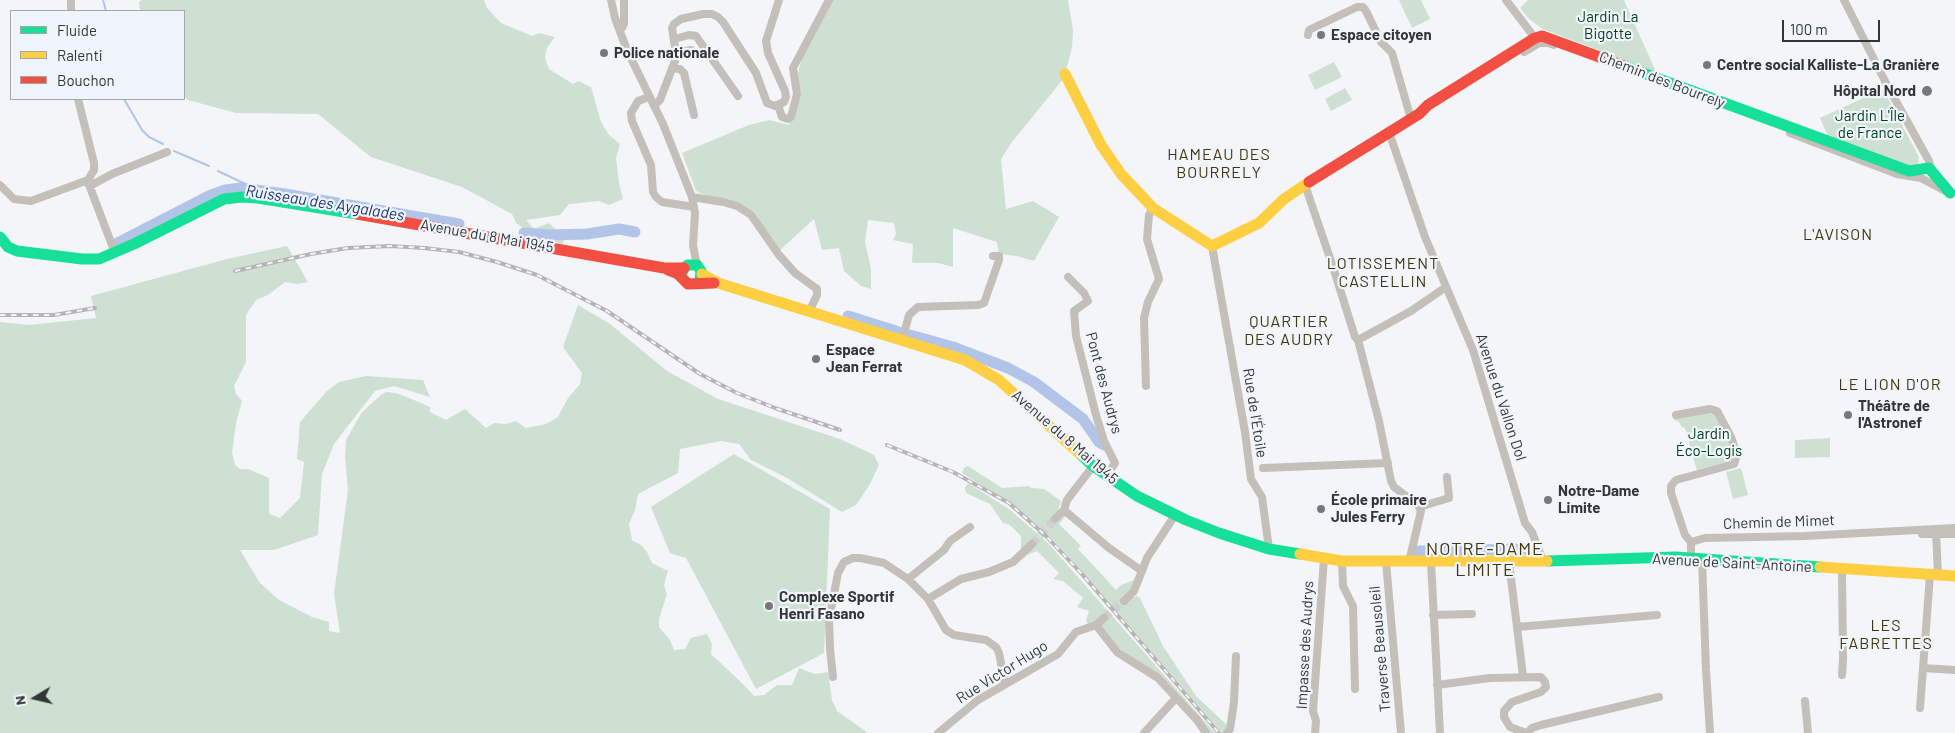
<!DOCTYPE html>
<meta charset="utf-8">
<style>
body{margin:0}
#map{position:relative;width:1955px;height:733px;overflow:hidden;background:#f3f5f8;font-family:Barlow,sans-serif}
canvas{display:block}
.legend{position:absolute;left:10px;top:10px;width:175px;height:90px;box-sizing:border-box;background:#f0f5fb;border:1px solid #a4a8ad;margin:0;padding:6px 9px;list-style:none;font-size:15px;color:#333537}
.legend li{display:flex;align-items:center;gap:10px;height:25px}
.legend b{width:25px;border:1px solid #a4a8ad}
.north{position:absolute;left:10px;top:673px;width:50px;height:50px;-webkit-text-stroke:4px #f0f5fb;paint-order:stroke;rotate:261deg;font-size:14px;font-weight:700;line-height:20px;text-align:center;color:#333537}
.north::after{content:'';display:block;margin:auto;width:18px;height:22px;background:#333537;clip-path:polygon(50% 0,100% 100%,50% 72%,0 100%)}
.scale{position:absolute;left:1782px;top:20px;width:98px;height:22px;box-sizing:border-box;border:2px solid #333537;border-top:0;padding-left:6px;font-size:15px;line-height:18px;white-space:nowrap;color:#333537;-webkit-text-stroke:4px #f0f5fb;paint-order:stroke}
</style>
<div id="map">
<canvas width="1955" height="733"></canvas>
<ul class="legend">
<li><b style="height:6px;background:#16e098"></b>Fluide</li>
<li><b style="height:6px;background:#ffcf43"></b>Ralenti</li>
<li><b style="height:6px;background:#f24e42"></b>Bouchon</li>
</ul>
<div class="north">N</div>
<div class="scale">100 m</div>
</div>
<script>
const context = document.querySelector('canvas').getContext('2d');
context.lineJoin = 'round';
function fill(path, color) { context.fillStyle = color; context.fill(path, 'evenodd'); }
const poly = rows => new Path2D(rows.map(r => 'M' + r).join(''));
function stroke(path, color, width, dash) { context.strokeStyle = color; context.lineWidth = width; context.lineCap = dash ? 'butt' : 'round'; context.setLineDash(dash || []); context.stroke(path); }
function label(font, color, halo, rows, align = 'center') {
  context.font = font + ' Barlow,sans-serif'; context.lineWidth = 4.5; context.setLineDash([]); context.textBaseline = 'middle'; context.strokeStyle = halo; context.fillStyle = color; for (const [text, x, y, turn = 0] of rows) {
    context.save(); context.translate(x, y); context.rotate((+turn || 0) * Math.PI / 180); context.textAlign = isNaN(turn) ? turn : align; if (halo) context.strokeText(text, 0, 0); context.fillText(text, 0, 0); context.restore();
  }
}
fill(poly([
 [142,0,484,0,487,8,501,23,532,36,539,33,555,37,547,48,545,58,549,69,573,84,578,81,591,87,601,122,609,135,620,144,616,158,619,183,623,199,609,205,599,201,569,204,560,215,526,220,534,229,549,223,555,229,565,232,563,244,518,238,520,230,524,229,516,223,512,214,462,187,371,157,318,114,236,113,188,100,184,96,184,11,140,11,139,2],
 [831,0,1068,0,1073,30,1072,48,1064,78,1012,142,1001,159,1006,209,1033,201,1059,217,1034,261,1017,256,999,254,997,242,953,228,953,267,938,263,912,263,913,244,893,240,896,234,894,223,868,220,865,242,871,269,871,289,861,286,844,271,839,248,822,250,814,219,779,251,753,215,696,191,682,153,749,125,769,120,789,125,801,94,797,78,802,57],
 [1399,0,1421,0,1430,19,1412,28],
 [1528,0,1624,0,1656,72,1543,29,1529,19,1520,8],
 [1334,62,1342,77,1315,90,1308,75],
 [1345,88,1352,100,1331,111,1325,99],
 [1883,89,1919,157,1918,164,1914,167,1829,139,1820,118],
 [287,246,308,282,297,284,285,282,268,295,256,300,246,315,246,362,234,386,236,394,242,401,236,423,232,453,235,465,240,469,248,469,269,478,269,514,280,518,300,498,304,462,297,459,300,422,326,392,339,382,366,376,423,380,430,397,394,386,375,391,334,444,322,474,318,535,274,550,240,550,260,583,279,600,312,617,329,622,329,631,340,633,334,594,348,490,345,457,346,440,362,412,381,395,386,392,396,393,419,402,430,407,430,412,446,420,465,409,486,428,495,423,506,424,516,421,526,428,546,424,558,417,568,398,580,384,582,373,563,347,578,305,610,324,667,371,718,399,840,439,874,455,879,465,870,484,856,505,842,512,787,478,751,460,739,444,721,441,680,449,678,473,638,494,635,510,629,524,632,540,642,546,647,552,652,563,668,571,664,585,667,594,659,619,659,627,670,640,674,650,685,649,691,638,707,634,712,644,711,654,744,685,754,696,764,695,777,685,792,685,799,668,815,674,828,672,832,700,837,711,868,733,0,733,0,322,29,325,96,318,91,296,227,259],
 [1706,413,1716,414,1733,448,1732,453,1726,462,1697,470,1690,448,1688,435,1684,427,1682,428,1679,422,1673,419],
 [1830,438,1830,457,1795,458,1795,440],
 [734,454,830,509,824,653,756,689,686,558,670,553,651,507],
 [968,466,1002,488,1029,486,1031,488,1044,489,1061,501,1057,514,1061,517,1066,516,1059,524,1081,546,1078,549,1116,590,1121,585,1136,579,1129,599,1137,596,1140,598,1163,646,1196,696,1227,725,1225,733,1222,733,1082,571,1052,539,1016,507,962,473,964,468],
 [1741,468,1748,495,1733,499,1726,472],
 [968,483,1009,509,1048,543,1215,733,1210,733,1192,710,1158,675,1115,645,1100,626,1103,617,1088,625,1086,620,1089,611,1077,607,1083,598,1063,581,1053,579,1059,573,1037,551,1027,555,1021,562,1032,547,1021,549,1021,536,1010,525,1003,523,990,504,966,493,965,488]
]), '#cde0d2');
stroke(poly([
 [103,0,106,11],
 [124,99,142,130,149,137,163,144],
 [174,151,209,166],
 [218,171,258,190]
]), '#b2c5e9', 2);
stroke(poly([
 [524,233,549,235,587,234,619,229,635,232],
 [114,245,209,196,225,190,241,188,285,194,459,224],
 [848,316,899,332],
 [910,335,953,347,1008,368,1034,382,1083,419,1099,442,1104,445],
 [1418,551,1527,549]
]), '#b2c5e9', 11);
stroke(poly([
 [1032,544,1055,519],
 [1104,618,1124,601]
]), '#cdcfd1', 8, [8, 4]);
stroke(poly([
 [71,0,71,11],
 [611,0,615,18,627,50,663,124,692,197,695,213,693,246,697,265],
 [1506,0,1538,42],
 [1844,0,1886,83,1929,161,1931,170],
 [619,29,622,28,624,24,624,0],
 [1308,35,1309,30,1357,7,1363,7,1366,11,1381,42,1392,53,1411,119],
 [674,39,689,35,696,36,738,96],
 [1524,52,1539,43,1548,43,1554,45],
 [676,53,691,50],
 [672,68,680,69,684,73,694,115],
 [649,97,638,101,631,113,632,121,651,165,653,192,656,197,662,202,694,207],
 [778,105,782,117,788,119,791,117,797,94,793,68,829,0],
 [654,106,660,100,675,61,676,53,672,28,674,24,681,19,703,14,712,14,718,17,723,22,756,73,767,103,775,106,784,102,786,97,785,91,768,53,766,41,779,0],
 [1389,132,1425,237,1473,350,1525,523,1532,532,1543,561],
 [1790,133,1897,174,1921,178,1949,193],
 [88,182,115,253],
 [0,185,14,199,31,201,88,180,94,170,94,163,78,99],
 [1305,185,1334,270,1355,337,1358,340,1379,421,1391,481,1394,487,1418,505,1421,511,1409,562],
 [90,186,112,174,167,152],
 [692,197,723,202,737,206,751,215,779,255,795,273,817,289,817,295,809,312],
 [1212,246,1245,432,1251,479,1262,497,1269,549],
 [1068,277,1084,293,1088,301,1074,311,1076,336,1096,415,1104,441,1115,463,1107,476],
 [1358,340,1411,311,1446,287],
 [902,341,909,315,918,307,978,305,984,303,999,260,999,256,993,256],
 [1146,386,1144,318,1148,302,1159,279,1147,239,1149,215,1153,208],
 [1676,415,1710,409,1717,411,1731,437,1737,455,1734,464,1676,480,1671,486,1671,493,1685,535,1691,542],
 [1263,468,1388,463],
 [1419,507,1449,498,1447,477],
 [1064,510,1109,548,1142,571],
 [1055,519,1064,510,1067,500,1093,466],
 [1936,531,1938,575],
 [1922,534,1955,534],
 [1691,558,1691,542,1705,538,1805,536,1955,528],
 [1702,559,1706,670,1710,733],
 [1342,561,1343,586,1353,606,1355,689],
 [1386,562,1401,733],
 [1431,562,1440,733],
 [1509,562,1523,676],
 [1842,569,1843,659,1842,675],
 [908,579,944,550,950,541,970,527],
 [928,599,946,630,954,635,986,640,996,647,999,653,1005,684],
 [1124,601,1134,591,1147,558,1175,515],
 [1433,615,1472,614],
 [1096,625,1117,652,1158,678,1197,720,1206,733],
 [1517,627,1657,615],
 [1923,668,1955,670],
 [833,677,830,649,829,620,838,573,844,562,853,558,860,558,884,563,908,579,928,599,961,579,989,572,1013,562,1032,544],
 [1437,685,1490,678,1541,677,1545,682,1546,687,1541,692,1512,702,1504,711,1504,717,1510,727,1526,733],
 [1805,701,1808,733],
 [1920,708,1930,575],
 [938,733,978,700,1058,654,1076,632,1096,625,1104,618],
 [1144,733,1176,698],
 [1227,733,1230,729,1234,702,1236,656],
 [1315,733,1316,721,1313,711,1324,558],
 [1527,733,1532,728,1541,725,1659,697]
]), '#c4bfb9', 8);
stroke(poly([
 [1624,66,1909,171,1929,168,1950,193],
 [0,237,8,247,17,251,82,259,99,259,134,244,224,199,242,197,258,198,357,214],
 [682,273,684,268,688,265,697,265,701,271,700,280],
 [1081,455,1093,466,1137,496,1186,520,1219,533,1269,549,1300,554],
 [1547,561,1675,557,1820,567]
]), '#16e098', 11);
stroke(poly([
 [1065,74,1101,145,1121,174,1153,208,1212,246,1259,223,1284,199,1309,182],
 [702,274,718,283,965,360,999,380,1081,455],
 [1300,554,1342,561,1547,561],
 [1820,567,1955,576]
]), '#ffcf43', 11);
stroke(poly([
 [1309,182,1419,114,1428,105,1535,38,1542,36,1624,66],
 [357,214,664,268,684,268],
 [668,270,678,274,688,284,714,283]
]), '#f24e42', 11);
const rail = poly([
 [235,271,311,254,348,248,390,246,424,248,459,252,497,262,537,275,607,311,700,374,737,393,775,408,840,430],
 [0,315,54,315,95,308],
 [887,445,953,472,1009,503,1046,536,1081,573,1219,733]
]);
stroke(rail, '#b7b4b3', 4);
stroke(rail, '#f0f5fb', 2, [5.5]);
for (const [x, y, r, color] of [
 [1321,35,5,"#76787b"],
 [604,53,5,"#76787b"],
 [1707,65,5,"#76787b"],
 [1927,91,6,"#76787b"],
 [816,359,5,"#76787b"],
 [1848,415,5,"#76787b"],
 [1548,500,5,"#76787b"],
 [1321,509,5,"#76787b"],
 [769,606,5,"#76787b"]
]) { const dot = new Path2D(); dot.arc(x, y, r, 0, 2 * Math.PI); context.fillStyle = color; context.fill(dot); stroke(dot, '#f0f5fb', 2); }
label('15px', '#034019', '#f0f5fb', [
 ["Jardin La",1608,17],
 ["Bigotte",1608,34],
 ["Jardin L'Île",1870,116],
 ["de France",1870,133],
 ["Jardin",1709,434],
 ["Éco-Logis",1709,451]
]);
label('bold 15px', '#333537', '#f0f5fb', [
 ["Espace citoyen",1331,35],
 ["Police nationale",614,53],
 ["Centre social Kalliste-La Granière",1717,65],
 ["Hôpital Nord",1916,91,"right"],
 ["Espace",826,350],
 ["Jean Ferrat",826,367],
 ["Théâtre de",1858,406],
 ["l'Astronef",1858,423],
 ["Notre-Dame",1558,491],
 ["Limite",1558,508],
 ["École primaire",1331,500],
 ["Jules Ferry",1331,517],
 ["Complexe Sportif",779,597],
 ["Henri Fasano",779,614]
], 'left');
label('15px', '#333537', '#f0f5fb', [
 ["Chemin des Bourrely",1662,80,21],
 ["Avenue du 8 Mai 1945",487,236,10],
 ["Pont des Audrys",1104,383,75],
 ["Avenue du Vallon Dol",1501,397,72],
 ["Rue de l'Étoile",1255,413,81],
 ["Avenue du 8 Mai 1945",1065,437,41],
 ["Chemin de Mimet",1779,522,-2],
 ["Avenue de Saint-Antoine",1732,563,3],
 ["Impasse des Audrys",1305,645,-87],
 ["Traverse Beausoleil",1380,649,-95],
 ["Rue Victor Hugo",1002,672,-32]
]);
context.letterSpacing = '1px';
label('16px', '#44370d', '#f0f5fb', [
 ["HAMEAU DES",1219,155],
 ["BOURRELY",1219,173],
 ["L'AVISON",1838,235],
 ["LOTISSEMENT",1383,264],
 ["CASTELLIN",1383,282],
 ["QUARTIER",1289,322],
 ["DES AUDRY",1289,340],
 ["LE LION D'OR",1890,385],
 ["LES",1886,626],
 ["FABRETTES",1886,644]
]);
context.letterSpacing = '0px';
label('italic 16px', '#1b3572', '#f0f5fb', [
 ["Ruisseau des Aygalades",325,203,9]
]);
context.letterSpacing = '1px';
label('18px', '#44370d', '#f0f5fb', [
 ["NOTRE-DAME",1485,549],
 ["LIMITE",1485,570]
]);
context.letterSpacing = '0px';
</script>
